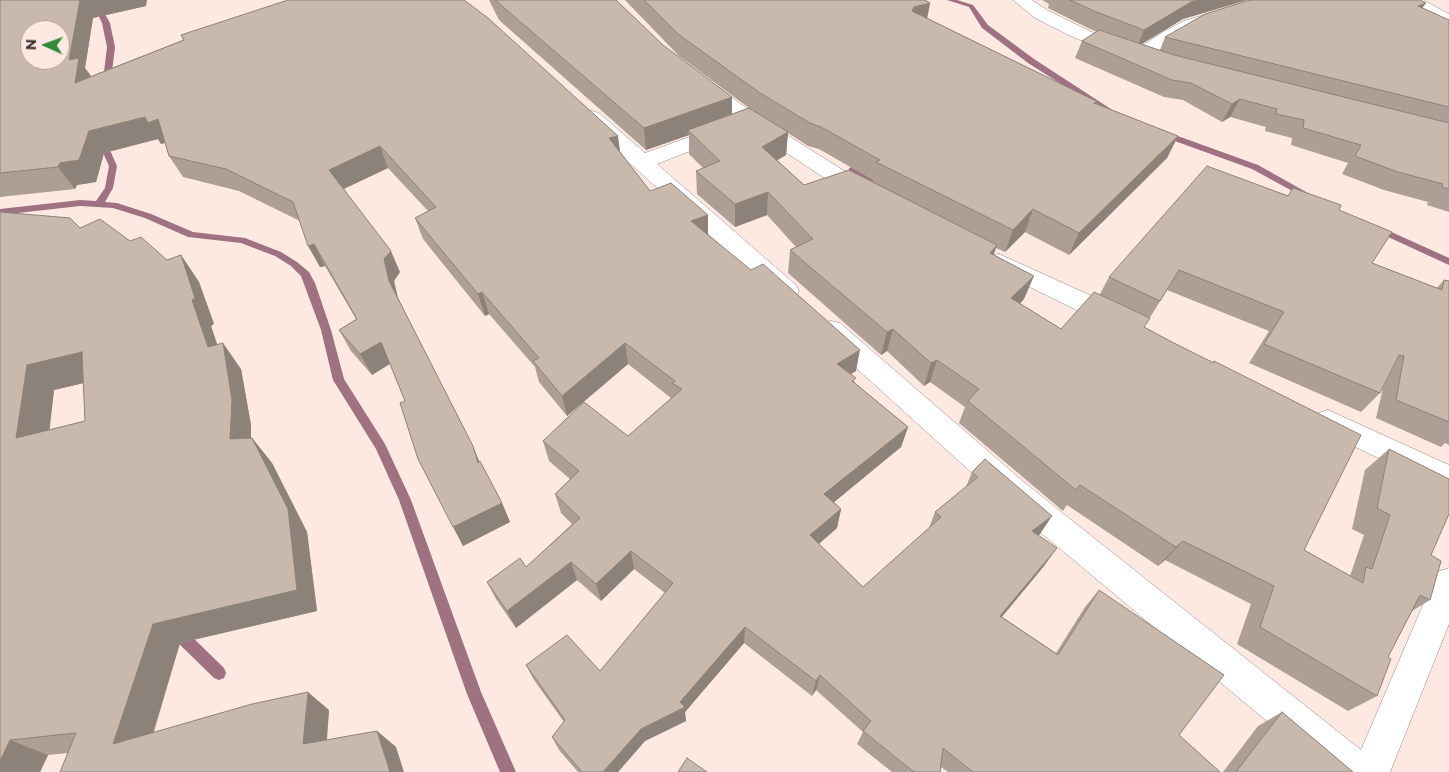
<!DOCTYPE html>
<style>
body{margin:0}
#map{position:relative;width:1449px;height:772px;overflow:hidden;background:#fee8e2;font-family:Montserrat,sans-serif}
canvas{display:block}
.north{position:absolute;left:20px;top:20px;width:50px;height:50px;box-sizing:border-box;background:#fee8e2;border:1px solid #ae9e99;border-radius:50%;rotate:272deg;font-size:14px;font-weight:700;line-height:20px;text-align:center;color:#372f2c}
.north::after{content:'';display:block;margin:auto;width:18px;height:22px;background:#318939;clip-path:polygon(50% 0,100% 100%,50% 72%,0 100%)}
</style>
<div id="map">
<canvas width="1449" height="772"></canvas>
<div class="north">N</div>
</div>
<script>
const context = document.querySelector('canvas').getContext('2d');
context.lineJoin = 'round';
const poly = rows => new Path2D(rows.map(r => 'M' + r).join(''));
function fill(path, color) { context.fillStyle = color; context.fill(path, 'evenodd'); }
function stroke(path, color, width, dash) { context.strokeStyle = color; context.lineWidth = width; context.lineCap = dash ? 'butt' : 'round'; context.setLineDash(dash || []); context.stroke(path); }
fill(poly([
 [91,0,97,0,110,23,115,47,112,72,105,85,102,85,98,83,104,72,107,47,102,23,91,0],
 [947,0,957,0,973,5,988,25,1034,59,1117,113,1110,115,1028,63,982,28,969,7,947,0],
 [1164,131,1258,165,1315,197,1310,200,1307,199,1252,169,1161,136,1161,132,1164,131],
 [101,136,105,139,117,166,113,188,105,202,117,203,151,214,193,232,245,238,281,252,297,262,309,272,315,283,331,330,344,379,385,444,411,500,481,692,516,772,500,772,467,694,399,500,376,449,333,380,321,330,301,276,291,266,275,256,241,243,188,237,145,218,113,208,80,206,0,215,0,209,80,200,96,201,105,188,109,166,97,139,101,136],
 [852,167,886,186,887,188,886,190,880,190,849,172,849,168,852,167],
 [1376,225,1449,258,1449,265,1373,230,1371,228,1376,225],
 [177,625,182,627,224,668,226,673,224,678,219,680,214,678,172,637,170,632,172,627,177,625]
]), '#9e7281');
const street = poly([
 [1013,0,1032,0,1047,10,1087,30,1128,47,1131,51,1128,55,1122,56,1075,38,1035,18,1013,0],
 [1254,0,1279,0,1277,4,1196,29,1175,40,1145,60,1139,61,1133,60,1130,56,1133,52,1163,32,1184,21,1254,0],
 [703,79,710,81,758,117,851,175,876,188,879,193,876,198,868,200,860,198,835,185,744,125,696,89,693,85,696,81,703,79],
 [592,111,599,113,645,153,717,127,724,125,731,127,734,131,731,135,657,164,796,285,799,291,796,297,787,300,778,297,634,167,585,121,582,117,585,113,592,111],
 [999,254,1127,312,1131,319,1127,326,1118,328,1109,326,991,268,987,262,991,256,999,254],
 [831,321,840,323,1026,484,1361,750,1437,572,1449,568,1449,624,1390,772,1328,772,1004,502,822,337,818,330,822,323,831,321],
 [1328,410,1449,465,1449,492,1318,429,1314,421,1318,413,1328,410]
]);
const secondary = poly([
 [1402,0,1423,0,1449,14,1449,26,1404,4,1402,0]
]);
stroke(street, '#9b8882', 1);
stroke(secondary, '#9b8882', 1);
fill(street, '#fff');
fill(secondary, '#fff');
fill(poly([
 [0,0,146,6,93,18,85,68,91,76,183,40,181,35,621,153,650,191,708,215,708,235,856,371,851,374,855,383,908,427,901,447,834,502,841,509,837,528,819,544,863,587,929,528,935,512,966,487,972,472,1040,534,1038,535,1044,566,1002,617,1056,653,1085,607,1099,590,1179,735,1220,772,948,772,941,767,940,772,892,772,857,744,863,732,816,690,812,696,744,643,685,712,686,721,645,741,618,772,578,772,559,750,552,737,564,722,534,680,526,665,600,671,665,593,634,569,601,601,577,580,516,628,496,599,487,582,526,567,572,524,561,513,555,494,570,479,549,461,543,441,628,436,671,398,628,364,567,416,539,382,535,367,489,314,485,316,423,239,415,218,428,211,388,168,344,189,400,272,394,281,398,298,479,461,502,503,510,522,463,546,390,364,372,375,351,351,339,330,356,319,325,266,320,267,300,221,239,191,183,177,169,156,165,143,161,144,158,139,104,153,96,182,77,185,75,189,0,197],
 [489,0,616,0,732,114,749,108,679,56,625,0,925,0,930,3,927,18,1098,102,1097,104,1178,136,1167,158,1069,255,1025,232,1005,252,996,248,993,255,1024,299,1020,304,1061,329,1100,294,1109,277,1288,196,1339,210,1372,263,1437,288,1444,280,1449,281,1449,445,1445,443,1441,447,1376,418,1383,388,1380,393,1361,412,1249,363,1269,331,1167,290,1144,327,1170,341,1213,363,1214,361,1304,550,1350,576,1364,535,1352,529,1365,470,1389,449,1431,555,1430,600,1412,611,1388,657,1377,696,1348,711,1237,644,1251,604,1165,560,1158,566,1067,505,1063,511,959,423,965,407,930,382,924,386,887,351,881,355,788,273,790,250,796,247,767,215,735,227,697,194,696,171,703,168,689,154,689,135,646,150,499,20],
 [788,133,808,146,819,149,873,180,872,182,804,185,777,160,786,155],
 [1042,0,1247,0,1183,19,1141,44,1160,50,1165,37,1423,8,1449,20,1449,212,1427,205,1428,202,1384,190,1342,174,1348,163,1291,145,1292,138,1265,131,1266,127,1230,117,1222,122,1183,100,1164,97,1075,58,1082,41,1097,32,1088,28,1048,8,1049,4],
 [0,212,80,228,130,241,167,260,181,255,199,282,214,324,211,326,217,345,241,369,251,425,251,438,252,438,272,463,307,532,317,611,180,643,154,732,329,710,327,740,377,731,396,747,68,753,48,755,40,772,0,772],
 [83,383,85,421,49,430,54,390],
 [1282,712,1353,772,1223,772,1258,726]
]), '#ad9f95');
fill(poly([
 [80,0,147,0,146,6,93,18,85,68,93,79,75,83,69,60],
 [1199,0,1247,0,1183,19,1137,47,1144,30,1191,2],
 [930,3,926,24,912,11,914,7],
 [1426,3,1414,20,1418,6],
 [732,97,732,119,688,130,689,135,646,150,644,128],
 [1240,99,1230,117,1222,122,1232,104],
 [145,117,158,119,172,140,161,144,158,139,104,153,96,182,77,185,75,189,58,167,60,163,89,131],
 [788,132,786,155,761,170,762,147],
 [618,136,621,158,609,138],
 [1178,136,1167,158,1069,255,1079,233],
 [380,146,388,168,339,191,329,170],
 [768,192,767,215,735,227,735,204],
 [1033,209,1025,232,1005,252,1013,230],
 [708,215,708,237,691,221],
 [314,244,325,266,320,267,308,246],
 [997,245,989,269,990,253],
 [391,251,400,272,394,281,399,303,389,281,384,259],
 [181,255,199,282,214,324,211,326,227,373,208,347,192,300],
 [1034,276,1024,299,1002,321,1011,298],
 [482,292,489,314,485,316,478,294],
 [893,329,887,351,881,355,887,332],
 [381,342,391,363,372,375,360,354],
 [223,343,241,369,251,425,250,464,230,439],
 [625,343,628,364,567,416,562,396],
 [860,350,856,371,834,385,837,364],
 [82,352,106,378,54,390,46,462,16,438,27,365],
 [937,360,930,382,924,386,931,363],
 [908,427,901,447,821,513,824,494],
 [252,438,272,463,307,532,317,611,180,643,145,759,113,744,153,624],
 [473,446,481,466,478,463],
 [502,503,510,522,463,546,453,527],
 [841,509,837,528,807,554,810,535],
 [1052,516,1040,534,1021,550,1032,531],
 [1183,541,1165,560,1158,566,1176,547],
 [1057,548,1044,566,989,632,1000,616],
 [631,551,634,569,601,601,596,584],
 [571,562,577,580,516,628,507,611],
 [745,627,744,643,685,712,686,721,645,741,618,772,603,772,641,729,680,702],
 [820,675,816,690,812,696,816,681],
 [308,692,329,710,325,759,303,744],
 [377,731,396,747,404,772,390,772],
 [10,740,48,755,40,772,0,772,0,761]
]), '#8d8279');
const building = poly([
 [0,0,80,0,69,60,79,58,75,83,184,40,181,35,288,0,464,0,488,18,618,136,609,138,650,191,671,183,708,215,691,221,751,270,763,264,860,350,837,364,856,378,852,381,908,427,824,494,841,509,810,535,863,587,941,517,935,512,978,477,972,472,985,459,1052,516,1032,531,1057,548,1000,616,1058,655,1099,590,1224,675,1179,735,1220,772,973,772,943,748,940,772,914,772,863,731,871,721,820,675,816,681,745,627,680,702,685,707,641,729,603,772,582,772,552,737,565,720,526,665,567,635,600,671,673,583,631,551,596,584,571,562,507,611,487,582,520,558,526,567,580,518,555,494,579,471,543,441,584,402,628,436,682,389,672,383,675,381,625,343,562,396,533,361,539,358,482,292,478,294,415,218,436,207,380,146,329,170,391,251,384,259,389,281,473,446,478,463,480,461,502,503,453,527,418,459,400,403,405,401,381,342,360,354,339,330,357,319,314,244,308,246,293,202,226,169,169,156,158,119,148,123,145,117,89,131,79,160,60,163,58,167,0,173,0,0],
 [30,30,60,30,60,60,30,60,30,30],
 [495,0,616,0,663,45,732,97,644,128,495,0],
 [644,0,925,0,930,3,914,7,912,11,1098,102,1094,103,1178,136,1079,233,1033,209,1013,230,876,162,880,160,821,127,810,123,760,93,678,34,644,0],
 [1070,0,1199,0,1191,2,1144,30,1094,11,1070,0],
 [1250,0,1420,0,1426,3,1418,6,1449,20,1449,107,1165,37,1205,14,1250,0],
 [1099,30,1174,55,1449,123,1449,189,1442,187,1443,184,1398,172,1355,156,1361,145,1303,128,1304,120,1276,114,1277,109,1240,99,1232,104,1191,83,1172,80,1082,41,1099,30],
 [749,108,788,132,762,147,804,185,849,170,997,245,990,253,1034,276,1011,298,1061,329,1094,292,1150,318,1144,327,1170,341,1214,363,1214,361,1361,435,1304,550,1363,583,1366,567,1372,569,1390,515,1377,508,1389,449,1449,479,1449,514,1431,555,1441,561,1430,600,1420,595,1388,657,1391,659,1377,696,1260,627,1274,586,1183,541,1176,547,1080,485,1076,490,968,401,979,389,937,360,931,363,893,329,887,332,790,250,813,239,768,192,735,204,696,171,720,161,688,130,749,108],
 [1207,166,1288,196,1293,188,1341,205,1339,210,1392,232,1372,263,1442,290,1444,280,1449,281,1449,422,1396,400,1404,356,1399,355,1380,393,1264,344,1284,312,1179,270,1160,301,1109,277,1207,166],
 [0,212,70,218,80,228,100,219,130,241,141,237,167,260,181,255,195,298,192,300,208,347,223,343,232,400,230,439,252,438,288,509,297,590,153,624,113,744,252,704,308,692,303,744,377,731,390,772,60,772,76,733,10,740,0,761,0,212],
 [82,352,85,421,16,438,27,365,82,352],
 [1282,712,1353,772,1236,772,1282,712],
 [687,758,707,772,678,772,687,758]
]);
fill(building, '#c9b9ad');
stroke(building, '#8d8279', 1);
</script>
